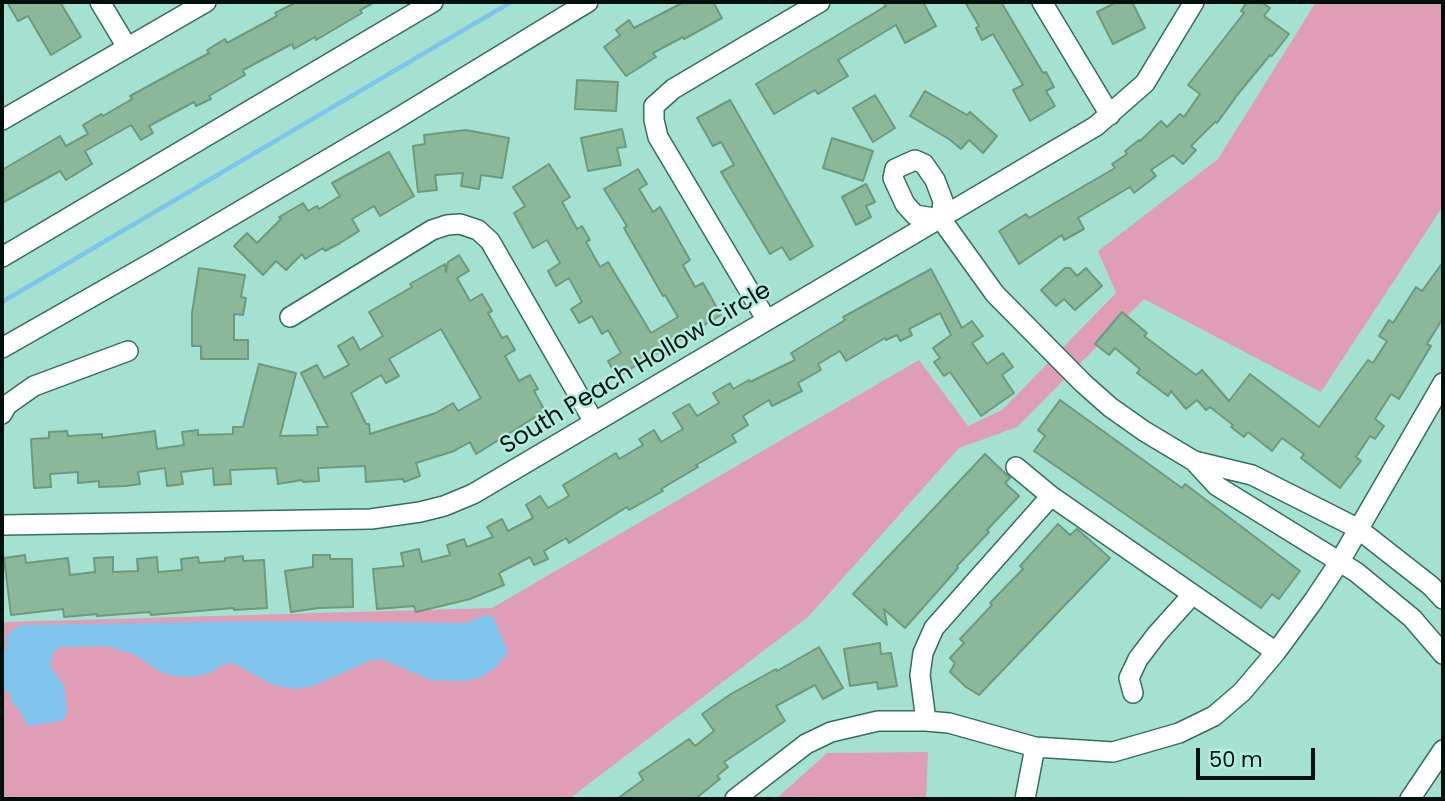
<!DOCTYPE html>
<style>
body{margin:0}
#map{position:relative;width:1445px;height:801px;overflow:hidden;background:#a5e1d0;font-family:Poppins,sans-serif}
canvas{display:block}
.frame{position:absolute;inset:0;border:4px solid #00110c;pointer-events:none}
.scale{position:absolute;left:1196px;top:748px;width:119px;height:32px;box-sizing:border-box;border:4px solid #00110c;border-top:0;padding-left:9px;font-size:21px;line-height:24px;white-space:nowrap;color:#00110c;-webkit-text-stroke:5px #b2eedd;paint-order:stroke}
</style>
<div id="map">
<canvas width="1445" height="801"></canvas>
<div class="frame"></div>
<div class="scale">50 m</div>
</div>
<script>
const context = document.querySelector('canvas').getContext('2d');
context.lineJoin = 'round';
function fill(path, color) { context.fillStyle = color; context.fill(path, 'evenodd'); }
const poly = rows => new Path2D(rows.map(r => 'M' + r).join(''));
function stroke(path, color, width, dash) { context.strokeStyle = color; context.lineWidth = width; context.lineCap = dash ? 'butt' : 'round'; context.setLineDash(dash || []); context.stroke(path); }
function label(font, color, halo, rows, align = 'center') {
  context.font = font + ' Poppins,sans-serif'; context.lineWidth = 5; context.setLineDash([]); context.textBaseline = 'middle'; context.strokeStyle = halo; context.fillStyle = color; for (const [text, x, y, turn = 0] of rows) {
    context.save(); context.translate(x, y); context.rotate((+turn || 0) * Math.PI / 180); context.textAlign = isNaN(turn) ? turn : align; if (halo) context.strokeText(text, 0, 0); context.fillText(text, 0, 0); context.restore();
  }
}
fill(poly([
 [1316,2,1443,2,1443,206,1321,392,1144,299,1017,427,959,448,808,617,569,799,2,799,2,625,6,622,492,608,919,360,968,426,1002,410,1116,293,1098,251,1218,159],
 [928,752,926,799,776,799,827,753]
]), '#df9eb6');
fill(poly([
 [486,615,493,616,508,652,494,669,479,678,461,681,431,680,384,660,372,660,313,686,294,689,273,685,233,663,222,665,211,673,191,677,174,676,159,671,135,655,107,646,60,647,53,653,50,666,64,685,67,713,62,721,27,726,22,714,11,701,10,694,2,687,2,652,6,651,7,634,20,625,261,621,466,623]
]), '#7fc4ec');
stroke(poly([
 [2,302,511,2]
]), '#7fc4ec', 4.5);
const building = poly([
 [7,2,60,2,81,37,51,55,28,16,18,21,7,2],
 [297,2,375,2,360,10,362,13,316,40,315,37,294,49,292,44,243,70,245,75,209,96,211,99,196,106,194,102,149,126,153,133,141,140,131,125,85,151,92,164,66,180,60,171,2,203,2,170,60,136,66,146,88,134,83,125,101,114,103,116,132,99,130,96,209,53,207,50,225,39,227,43,277,16,275,13,297,2],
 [684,2,713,2,722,18,684,39,683,37,653,53,656,57,626,76,604,47,620,35,616,30,629,20,634,28,684,2],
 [883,2,923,2,936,26,905,43,896,25,838,60,848,76,818,94,815,90,774,114,756,84,886,6,883,2],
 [965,2,1001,2,1043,73,1046,72,1054,87,1046,91,1055,106,1030,121,1013,90,1023,85,993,34,982,40,976,28,979,26,965,2],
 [1117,2,1132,2,1145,28,1113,44,1097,12,1117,2],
 [1247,2,1261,2,1270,8,1264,16,1289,34,1272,56,1270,55,1238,94,1217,123,1215,122,1191,146,1196,150,1183,164,1173,155,1151,170,1156,176,1134,193,1130,187,1078,218,1084,229,1064,240,1062,235,1019,264,999,231,1026,214,1029,218,1115,168,1112,164,1127,154,1125,151,1139,140,1140,141,1161,121,1167,127,1180,114,1184,117,1200,94,1188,85,1244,13,1241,11,1247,2],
 [577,80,618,82,616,111,575,109,577,80],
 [925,91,967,115,970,112,997,136,983,153,969,140,961,149,949,139,910,116,925,91],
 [875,95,895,128,873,142,853,108,875,95],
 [730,100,813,246,790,260,782,247,770,254,721,172,734,165,721,142,713,146,697,118,730,100],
 [622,129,626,147,617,148,621,165,588,171,581,138,622,129],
 [466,130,509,138,502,178,481,175,479,189,461,186,463,173,435,175,437,190,418,192,413,146,425,144,424,135,466,130],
 [832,138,873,151,863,181,823,168,832,138],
 [389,152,414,196,380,216,374,206,352,219,359,231,340,243,325,251,323,248,305,259,302,254,286,270,276,261,263,275,234,246,247,233,257,243,281,219,279,217,303,203,308,211,317,206,319,209,340,196,332,183,389,152],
 [549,164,570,197,562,202,577,229,582,226,590,240,586,242,600,267,608,262,651,333,678,317,665,295,663,296,624,228,627,226,604,189,638,169,647,184,639,189,653,212,660,207,690,260,683,265,695,287,703,283,721,315,617,377,608,361,621,353,608,330,602,334,592,316,579,323,571,309,582,302,569,278,556,286,548,271,560,263,547,240,533,248,514,213,525,206,513,187,549,164],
 [866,184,875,202,866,206,871,217,856,225,842,197,866,184],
 [459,255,469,271,457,278,470,301,482,294,492,311,488,313,502,338,507,336,515,350,505,356,519,381,530,375,538,389,534,391,545,411,476,454,470,442,454,451,416,463,420,476,404,482,403,479,366,482,365,466,318,468,319,481,303,482,302,480,278,484,276,468,230,470,231,484,214,485,213,468,181,472,183,484,167,486,165,468,138,472,140,484,126,486,99,487,99,481,78,483,78,472,50,474,51,487,34,488,31,439,49,438,49,432,67,431,68,436,102,434,102,438,155,431,157,449,184,445,182,432,198,430,198,435,233,434,233,427,243,427,259,364,296,373,280,436,318,435,317,427,328,427,301,373,317,365,324,378,349,365,338,346,353,337,360,350,383,336,369,312,412,287,410,284,445,264,446,272,448,262,459,255],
 [441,329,481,398,458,411,453,403,436,413,370,434,369,424,366,424,351,393,381,375,386,383,399,376,389,359,441,329],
 [1443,262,1443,318,1427,344,1431,346,1399,399,1391,394,1375,419,1384,426,1375,439,1370,436,1356,457,1361,461,1340,488,1301,458,1304,454,1282,438,1272,451,1248,432,1244,437,1231,427,1233,425,1210,407,1206,410,1197,400,1186,409,1171,391,1168,396,1137,373,1140,369,1115,348,1109,355,1095,344,1122,312,1147,333,1144,336,1196,375,1202,370,1229,401,1250,374,1319,427,1368,360,1373,363,1387,341,1379,336,1389,320,1393,323,1416,287,1422,291,1443,262],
 [199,268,245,275,241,297,246,298,243,315,234,314,234,340,248,340,248,359,201,359,201,346,192,346,192,313,199,268],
 [1065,268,1070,268,1077,276,1086,268,1102,286,1075,310,1064,299,1056,306,1041,290,1065,268],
 [931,269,962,328,972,321,983,336,972,343,987,364,1003,353,1013,367,1002,375,1014,393,981,416,950,372,944,376,934,362,940,358,933,348,951,335,940,313,909,329,912,335,900,341,897,335,886,340,885,338,846,361,840,351,818,364,821,370,798,383,802,391,772,406,769,400,743,416,748,425,732,435,736,442,696,465,698,467,661,489,663,491,629,510,627,507,569,543,566,538,544,551,548,559,534,565,530,557,499,573,504,585,470,599,416,612,414,606,377,609,373,569,404,566,401,553,419,549,422,562,450,555,447,545,464,539,467,547,493,537,487,527,502,519,508,531,533,518,526,505,540,496,548,508,569,496,563,485,616,453,619,459,643,445,639,439,654,430,661,442,683,429,673,413,689,404,697,416,719,403,713,393,730,383,733,389,749,380,750,382,795,360,791,353,845,320,843,317,931,269],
 [1060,400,1182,488,1185,484,1300,571,1279,599,1272,594,1261,608,1034,451,1045,436,1038,430,1060,400],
 [985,454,1010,478,1005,483,1019,496,987,530,989,532,957,566,958,568,905,628,884,609,887,625,853,594,985,454],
 [1058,524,1070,535,1077,529,1110,558,979,695,966,687,950,672,955,663,950,658,964,643,960,639,992,605,990,603,1023,569,1020,566,1058,524],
 [25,555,26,563,68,558,70,575,95,572,94,558,113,557,113,572,138,571,137,559,157,557,158,572,182,570,181,559,198,557,199,563,225,561,225,558,243,556,243,561,264,560,267,608,234,610,234,608,151,615,150,612,97,616,97,614,64,617,63,609,11,615,4,558,25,555],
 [313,555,330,555,330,559,352,559,353,607,318,608,291,612,285,571,313,567,313,555],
 [880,643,881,654,891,653,897,686,878,689,877,682,850,686,844,649,880,643],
 [819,647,843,688,823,699,815,685,776,706,785,721,724,762,728,767,717,776,720,779,695,799,617,799,643,780,639,773,689,739,695,746,714,731,702,714,731,694,776,669,777,671,819,647]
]);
fill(building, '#8ab899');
stroke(building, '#6d997c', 2);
const minor = poly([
 [100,2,127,47],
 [1042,2,1110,115],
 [2,120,206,2],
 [941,219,915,215,905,204,893,178,895,169,915,160,924,164,935,180,943,201,941,219,995,294,1083,383,1110,407,1144,431,1194,461,1252,475,1357,528,1431,586,1443,599],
 [2,257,433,2],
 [290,317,432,230,447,225,460,224,478,230,490,241,594,422],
 [766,319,658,137,654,120,654,106,673,89,820,2],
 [2,348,160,258,393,121,588,2],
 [2,414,7,405,34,386,128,351],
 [1194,461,1217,486,1356,572,1412,618,1443,654],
 [1016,467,1051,496,1276,652],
 [2,525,371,519,420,512,444,506,473,494,1096,126,1145,83,1194,2],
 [1133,693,1129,678,1138,659,1157,634,1192,595],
 [926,721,920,675,923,653,934,628,1051,496],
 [735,799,806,744,831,732,878,721,926,721,949,723,1035,747,1113,752,1179,733,1214,716,1242,692,1276,652,1314,600,1340,561,1443,383],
 [1025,799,1035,747],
 [1410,799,1443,750]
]);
stroke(minor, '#346e5f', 22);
stroke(minor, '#fff', 19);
label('24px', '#00110c', '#b2eedd', [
 ["South Peach Hollow Circle",636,369,-31]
]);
</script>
